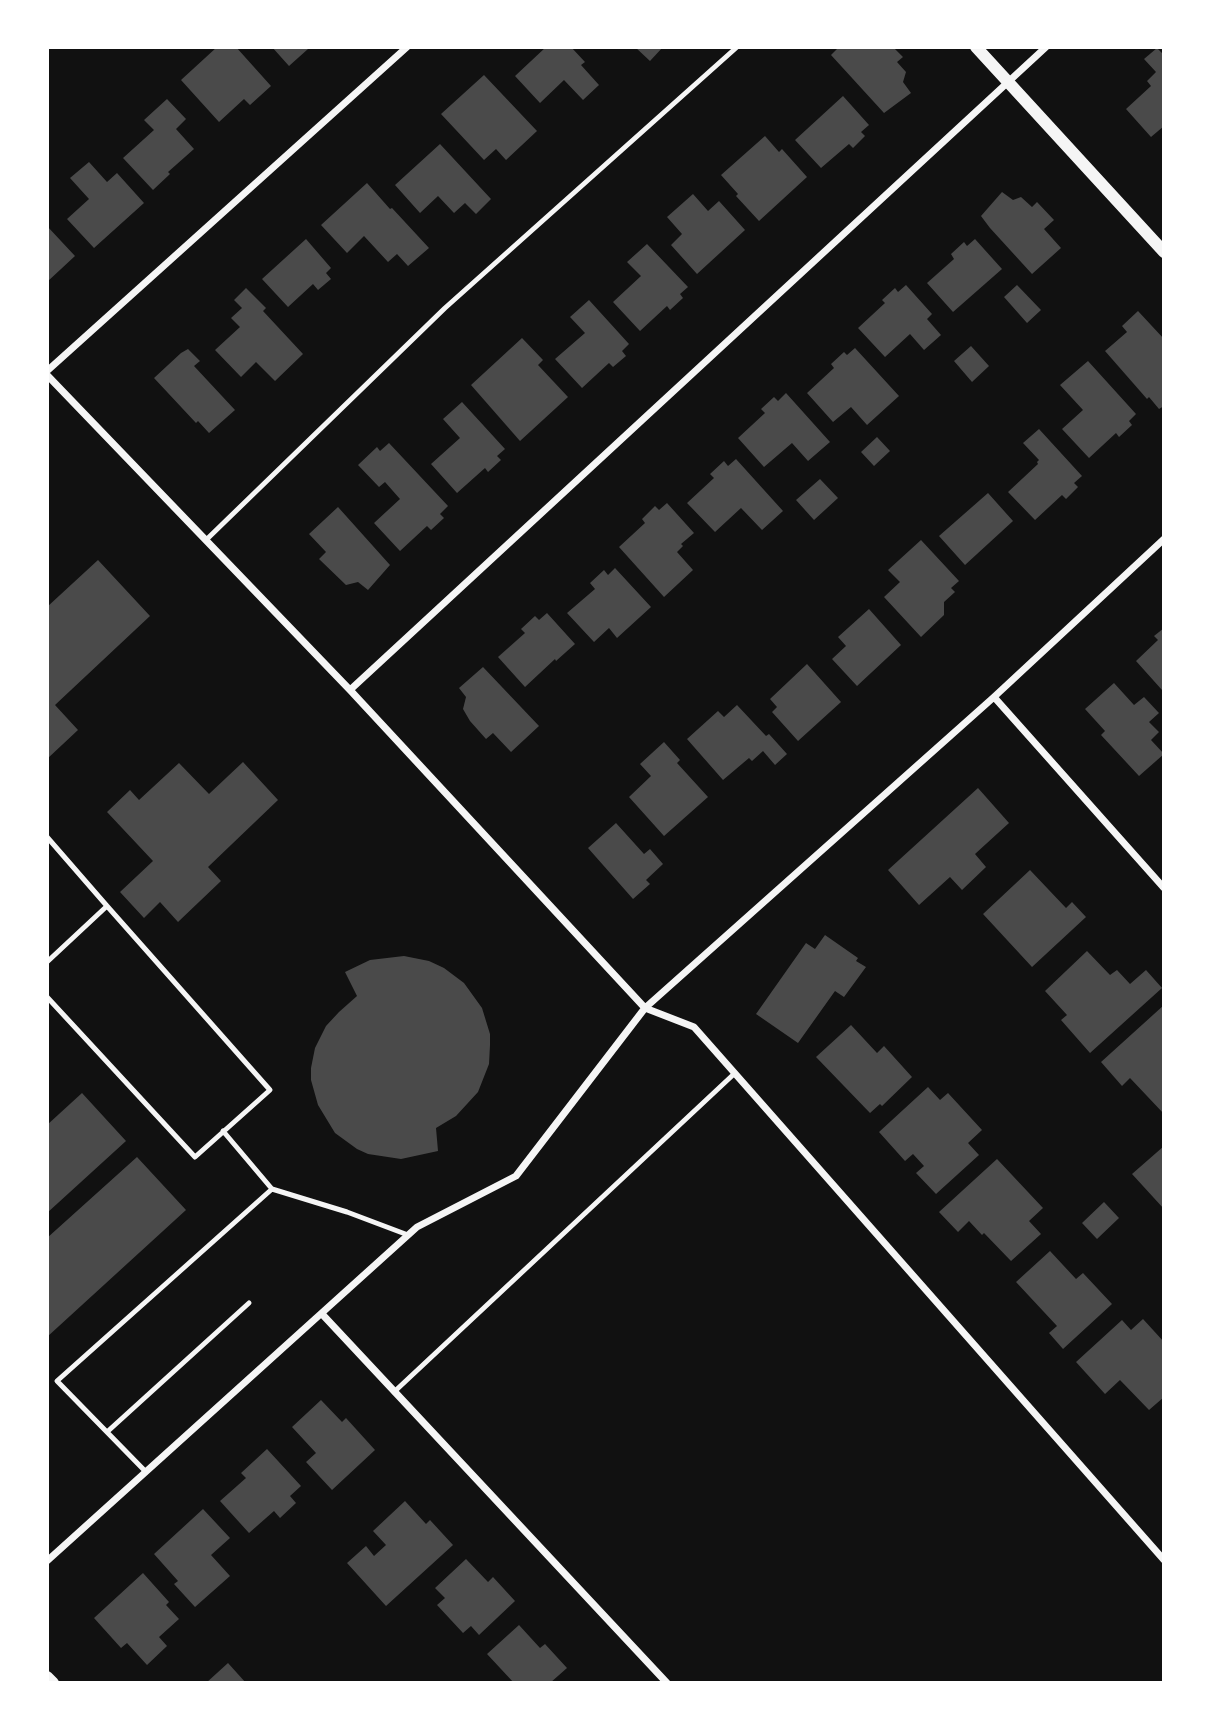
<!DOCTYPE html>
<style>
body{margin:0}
#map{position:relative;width:1211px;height:1730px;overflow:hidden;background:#111;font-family:Literata,serif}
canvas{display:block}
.frame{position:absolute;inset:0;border:49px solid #fff;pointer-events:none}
</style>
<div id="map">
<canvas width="1211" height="1730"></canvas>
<div class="frame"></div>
</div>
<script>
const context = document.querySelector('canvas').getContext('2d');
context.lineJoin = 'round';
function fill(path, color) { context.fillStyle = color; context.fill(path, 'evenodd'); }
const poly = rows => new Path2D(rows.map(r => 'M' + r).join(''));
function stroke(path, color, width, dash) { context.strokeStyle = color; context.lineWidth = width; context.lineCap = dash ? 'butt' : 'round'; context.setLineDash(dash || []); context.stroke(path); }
fill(poly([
 [217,47,236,47,271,86,250,105,244,99,219,122,181,80],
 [272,47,306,47,308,49,289,66],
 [546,47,571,47,585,62,581,65,599,85,583,100,564,80,540,103,515,76],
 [635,47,663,47,650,61],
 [839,47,893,47,903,57,897,62,906,72,903,82,911,93,884,113,831,55],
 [1157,48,1164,55,1164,126,1151,137,1126,109,1151,86,1147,81,1156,72,1144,59],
 [484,75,537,131,506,160,496,149,484,160,441,114],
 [843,96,869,125,861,132,865,136,853,148,849,144,821,168,795,140],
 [167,99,186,119,176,129,194,149,168,172,170,174,153,190,123,158,154,130,144,120],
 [765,136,779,152,782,149,807,177,759,221,736,196,738,194,721,175],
 [440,144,491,199,476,214,465,203,454,213,438,196,420,213,395,185],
 [89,162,107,182,117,173,144,203,94,248,67,219,89,199,70,178],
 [367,183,390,209,392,208,429,248,408,266,397,254,388,262,364,236,347,253,321,225],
 [1002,192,1013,200,1021,197,1032,207,1037,202,1054,220,1044,229,1061,248,1032,274,990,228,981,216],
 [693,194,708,211,719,201,745,230,697,274,671,245,682,234,667,217],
 [47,226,75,256,47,282],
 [306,239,331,268,326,273,331,279,318,290,313,284,288,307,262,279],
 [975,239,1002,269,953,312,927,283,954,259,951,254,964,242,967,246],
 [647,244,688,287,680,294,683,298,670,310,667,306,640,331,613,302,641,276,627,262],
 [906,285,932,314,927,319,941,335,924,350,910,334,885,357,858,328,885,303,882,300,895,288,898,292],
 [1017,285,1041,310,1027,323,1004,297],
 [246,288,266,308,263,311,303,354,275,381,256,362,241,377,215,350,240,327,231,318,242,308,234,300],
 [589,300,629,344,622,351,626,356,613,367,609,363,582,388,555,359,585,333,570,317],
 [1138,311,1164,339,1164,406,1159,409,1149,397,1147,399,1105,351,1127,332,1122,326],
 [522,338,543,360,538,365,568,397,520,441,471,385],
 [971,346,989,366,972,382,954,361],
 [855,348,899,396,867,425,851,407,833,422,807,393,834,368,831,364,844,352,847,355],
 [188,349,200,361,194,366,235,410,209,433,198,421,196,423,154,378,181,353],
 [1088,361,1136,414,1129,421,1132,425,1119,437,1116,433,1089,458,1062,429,1083,410,1060,385],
 [786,393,830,442,808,461,792,443,764,467,738,438,765,413,761,409,774,397,778,401],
 [462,402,505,449,497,456,501,460,488,472,485,468,457,493,431,464,460,438,443,419],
 [1039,429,1082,476,1074,483,1078,487,1066,499,1062,495,1035,520,1008,492,1038,464,1037,462,1039,460,1023,443],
 [877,437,890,451,874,466,861,452],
 [389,443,448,506,440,514,444,518,431,530,427,526,400,551,374,523,400,499,385,482,379,487,358,465,377,447,380,451],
 [736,459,783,511,762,530,741,508,715,532,687,503,714,478,710,474,724,461,728,466],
 [820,479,838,498,814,520,796,500],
 [988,493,1013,521,965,565,939,536],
 [667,503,694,533,681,544,683,546,677,552,693,570,664,597,619,547,645,523,642,519,655,506,659,510],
 [338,507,390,565,368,590,358,582,346,585,319,559,326,552,309,534],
 [921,540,959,581,951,588,955,592,944,602,944,615,921,637,884,597,900,582,888,570],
 [98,560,150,616,55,705,78,730,47,759,47,607],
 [615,568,651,607,617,638,609,628,594,642,567,613,595,589,590,583,604,570,608,575],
 [869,609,901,645,857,686,832,659,846,646,838,637],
 [547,613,575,644,556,661,555,659,525,687,498,657,525,633,521,629,535,616,539,620],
 [1164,628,1164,688,1162,690,1136,661,1158,640,1154,636],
 [807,664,841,702,798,741,772,712,777,707,770,699],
 [483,667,539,726,511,752,493,733,486,739,470,721,463,709,466,697,459,688],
 [1114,683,1134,705,1144,697,1159,713,1149,722,1159,732,1151,740,1164,754,1139,776,1101,735,1105,731,1085,709],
 [737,705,766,736,769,734,787,754,775,765,763,751,752,761,749,758,723,780,687,739,718,711,724,717],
 [664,742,680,760,677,763,708,797,664,836,629,797,651,776,640,764],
 [243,762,278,800,208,867,221,881,178,922,160,902,144,918,120,892,153,861,107,812,130,790,139,800,179,763,209,794],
 [978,788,1009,823,975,854,986,867,962,890,950,877,919,905,888,870],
 [616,823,644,854,650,849,663,864,646,880,650,884,633,899,588,848],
 [1030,870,1066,908,1072,902,1086,917,1032,967,983,914],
 [825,935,858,958,856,961,866,967,844,997,835,991,798,1043,756,1014,806,943,815,949],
 [1087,951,1110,975,1117,970,1130,984,1146,970,1162,988,1090,1053,1061,1020,1067,1015,1045,991],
 [404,956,429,961,444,968,464,983,482,1008,490,1034,490,1045,489,1064,478,1092,456,1116,436,1128,438,1151,401,1159,368,1154,357,1149,335,1133,318,1105,311,1080,311,1068,315,1048,326,1026,339,1012,357,996,345,972,370,960],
 [1164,1005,1164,1114,1130,1078,1122,1086,1101,1062],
 [851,1025,877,1053,884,1046,912,1077,882,1106,880,1104,870,1113,816,1057],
 [928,1087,940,1100,948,1093,982,1130,968,1143,979,1155,936,1194,916,1173,924,1166,913,1154,905,1161,879,1132],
 [82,1093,126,1141,47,1213,47,1125],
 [1164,1146,1164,1209,1132,1174],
 [137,1157,186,1210,47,1337,47,1238],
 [997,1159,1043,1208,1029,1221,1041,1234,1011,1261,984,1233,982,1235,969,1221,958,1232,939,1212],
 [1104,1202,1119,1218,1097,1239,1082,1223],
 [1050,1251,1076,1279,1083,1273,1112,1304,1063,1349,1049,1333,1057,1326,1016,1282],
 [1143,1319,1164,1342,1164,1397,1149,1410,1120,1380,1105,1394,1076,1362,1122,1320,1131,1330],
 [321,1400,342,1422,346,1418,375,1450,332,1490,306,1462,316,1453,292,1427],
 [267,1449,301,1486,290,1496,296,1503,280,1518,274,1511,249,1533,220,1501,246,1478,241,1473],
 [405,1501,426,1524,430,1520,453,1545,386,1606,347,1563,366,1546,374,1556,386,1545,373,1531],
 [203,1509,230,1538,211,1555,230,1576,195,1607,174,1584,178,1581,154,1554],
 [466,1559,488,1582,493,1577,515,1601,479,1635,471,1626,463,1633,437,1605,445,1598,435,1588],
 [143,1573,169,1602,166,1605,179,1619,159,1637,167,1646,147,1665,127,1643,121,1648,94,1618],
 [519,1625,540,1648,545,1644,567,1668,550,1683,514,1683,487,1654],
 [228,1663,246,1683,206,1683]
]), '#4a4a4a');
stroke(poly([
 [206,540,445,308,737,47],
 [47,837,107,906,47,962],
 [47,997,195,1157,270,1090,107,906],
 [223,1131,272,1189,347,1212,408,1235],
 [394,1392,735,1073],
 [107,1432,249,1303],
 [146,1472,57,1381,272,1189]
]), '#f5f5f5', 5);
stroke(poly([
 [47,371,407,47],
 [47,375,350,690,645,1008,694,1027,1164,1560],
 [350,690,1046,47],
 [994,697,1164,888],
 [322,1314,667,1683],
 [47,1561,417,1227,516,1176,645,1008,994,697,1164,539]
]), '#f5f5f5', 7);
stroke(poly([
 [976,47,1164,252],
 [47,1677,53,1683]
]), '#f5f5f5', 12);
</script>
